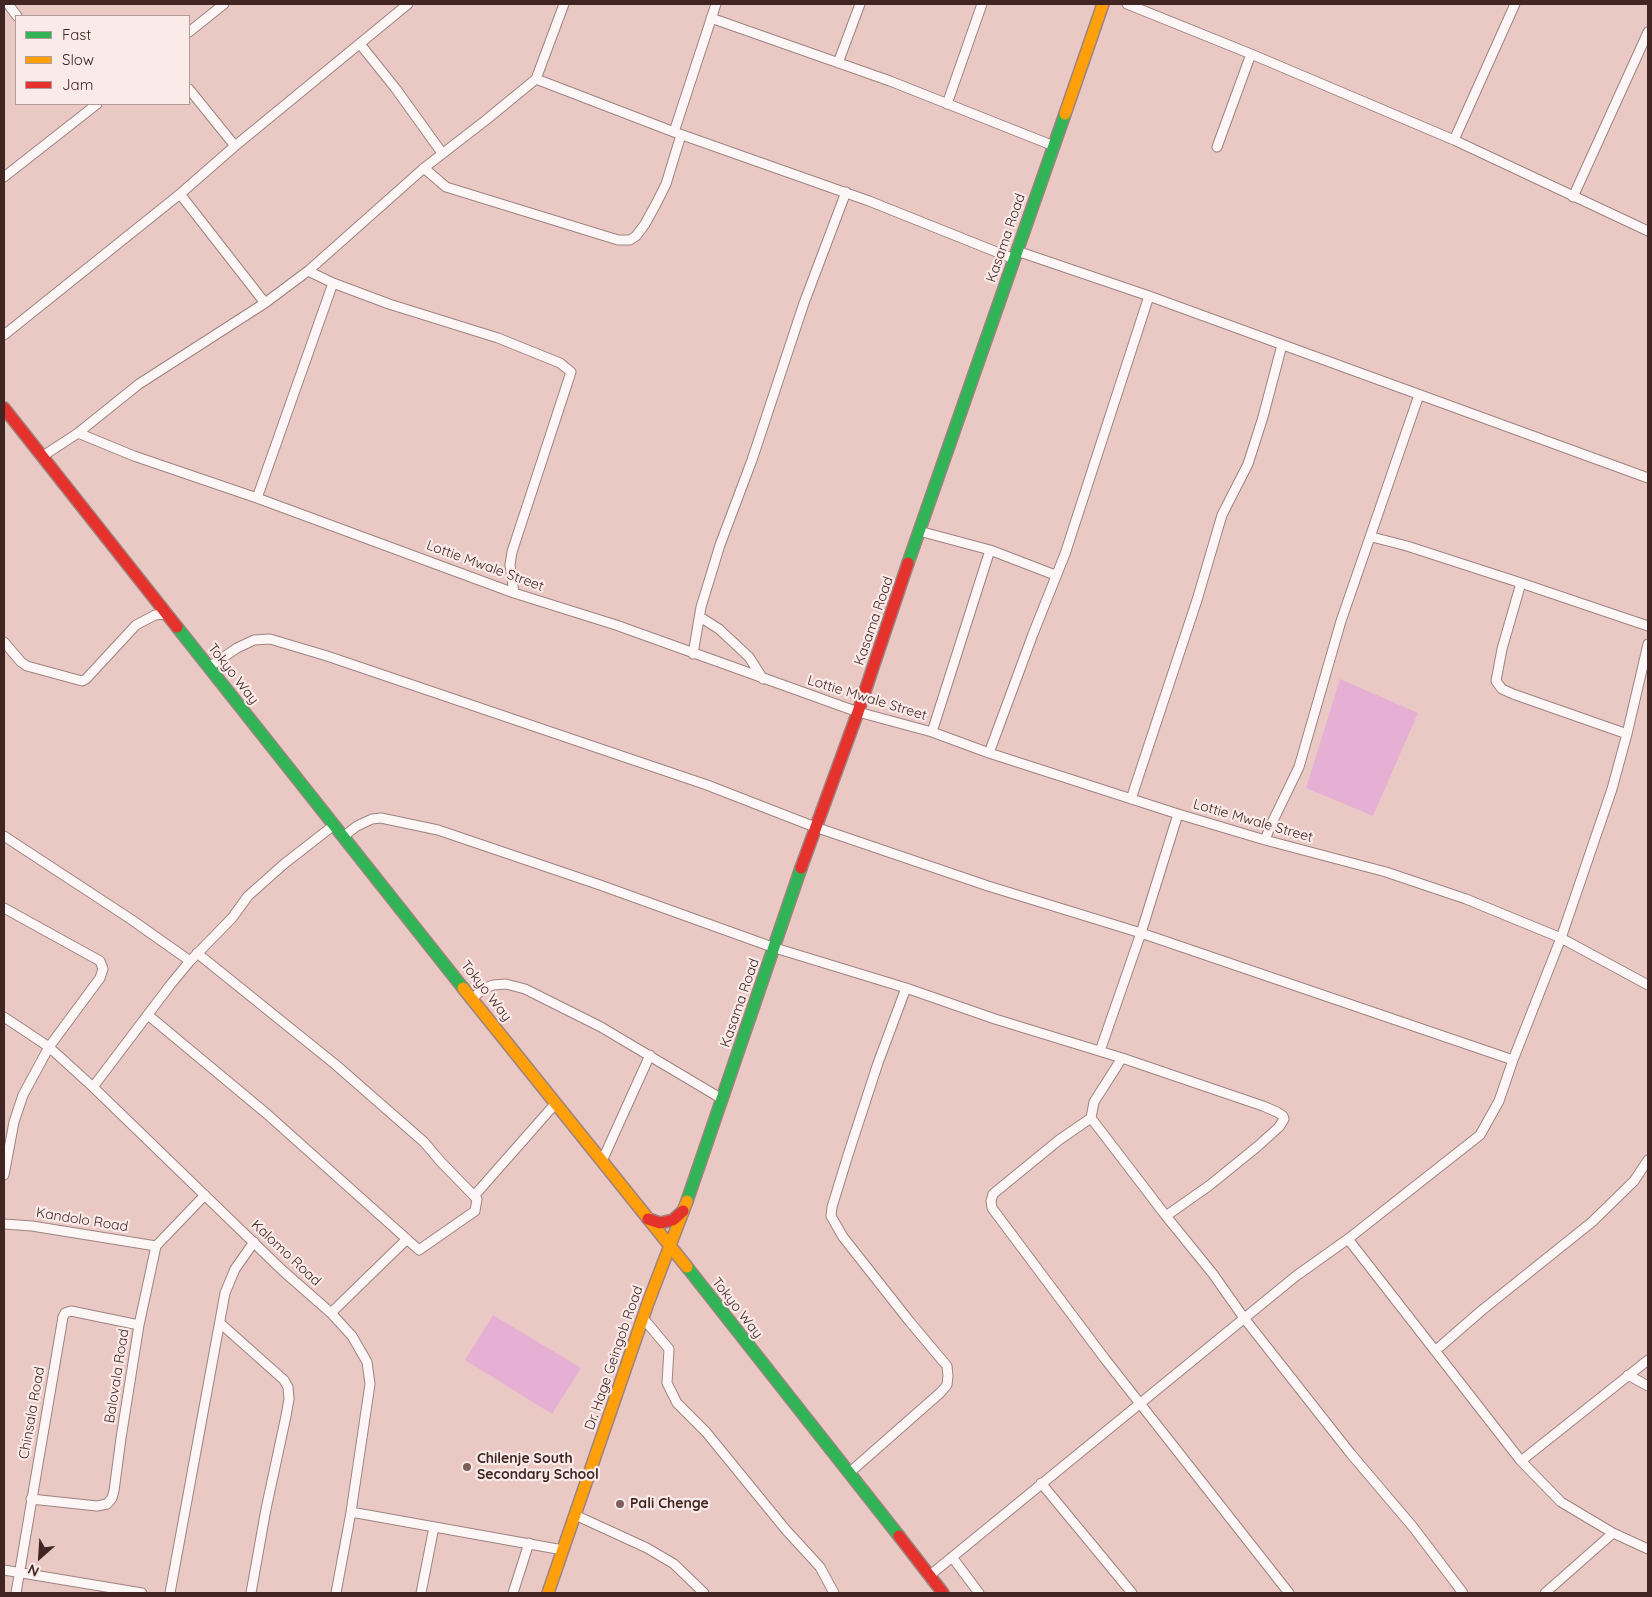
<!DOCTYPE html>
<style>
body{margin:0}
#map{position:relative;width:1652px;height:1597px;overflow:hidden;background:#eac9c5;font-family:Quicksand,sans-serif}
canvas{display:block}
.frame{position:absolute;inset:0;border:5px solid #412522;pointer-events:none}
.legend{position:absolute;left:15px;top:15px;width:175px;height:90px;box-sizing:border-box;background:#faebe9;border:1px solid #b09c99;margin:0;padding:6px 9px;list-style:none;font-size:15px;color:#412522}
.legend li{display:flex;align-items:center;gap:10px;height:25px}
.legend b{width:25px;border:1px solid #b09c99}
.north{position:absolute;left:15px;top:1532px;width:50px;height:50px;-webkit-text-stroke:4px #faebe9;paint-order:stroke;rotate:206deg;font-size:14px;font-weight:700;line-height:20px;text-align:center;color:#412522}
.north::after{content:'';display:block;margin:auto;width:18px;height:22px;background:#412522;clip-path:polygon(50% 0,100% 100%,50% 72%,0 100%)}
</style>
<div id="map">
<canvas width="1652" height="1597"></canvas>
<div class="frame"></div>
<ul class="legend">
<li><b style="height:6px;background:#30b455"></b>Fast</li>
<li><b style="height:6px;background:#ff9f0a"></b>Slow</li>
<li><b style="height:6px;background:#e5322d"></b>Jam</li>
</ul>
<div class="north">N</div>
</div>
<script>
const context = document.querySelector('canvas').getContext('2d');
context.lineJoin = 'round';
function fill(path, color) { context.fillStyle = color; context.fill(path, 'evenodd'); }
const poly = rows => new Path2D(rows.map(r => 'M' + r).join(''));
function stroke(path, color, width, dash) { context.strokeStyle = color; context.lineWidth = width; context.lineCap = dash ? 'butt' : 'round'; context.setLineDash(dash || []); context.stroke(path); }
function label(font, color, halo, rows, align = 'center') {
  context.font = font + ' Quicksand,sans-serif'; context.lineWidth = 4.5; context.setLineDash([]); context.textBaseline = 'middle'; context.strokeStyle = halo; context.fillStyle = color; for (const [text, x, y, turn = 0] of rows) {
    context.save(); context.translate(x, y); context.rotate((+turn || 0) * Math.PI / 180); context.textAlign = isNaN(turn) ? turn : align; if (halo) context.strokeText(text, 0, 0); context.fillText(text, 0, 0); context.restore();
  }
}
fill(poly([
 [1340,679,1418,713,1373,816,1306,788],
 [493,1315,581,1368,552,1414,465,1360]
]), '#e6b0d4');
const street = poly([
 [8,4,17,16],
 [1127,4,1251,54,1454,140,1648,231],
 [711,18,890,81,1054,146],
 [189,32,224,4],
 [360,44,396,89,442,153],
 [838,63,860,4],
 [536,79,674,132,869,201,1014,259],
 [189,89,235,146],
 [947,104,982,4],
 [674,132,716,4],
 [1454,140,1515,4],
 [1217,147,1251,54],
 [424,168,446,187,618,240,630,240,636,236,645,224,656,204,666,184,681,135],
 [4,177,97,104],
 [180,194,265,303],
 [1573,197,1648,32],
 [1017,251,1149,296,1648,478],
 [333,283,389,304,498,338,560,363,571,372,512,552,510,565,514,593],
 [4,335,180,194,235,146,408,4],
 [78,433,134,456,257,498,514,593,616,625,858,712,932,732,989,753,1178,814,1265,840,1386,872,1466,899,1561,938,1648,985],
 [43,456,78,433,139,384,265,303,308,271,424,168,486,120,536,79,564,4],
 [257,498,333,283,308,271],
 [919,531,990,550,1055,575],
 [1372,537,1407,546,1521,583,1648,626],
 [1521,583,1502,649,1496,681,1502,689,1513,694,1627,734],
 [700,617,719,629,749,657,763,679],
 [4,642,21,662,27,666,82,681,86,679,136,625,155,615,168,614],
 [693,654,701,607,720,545,752,460,804,303,846,192],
 [209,667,237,648,254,640,270,639,327,656,707,785,815,827,988,886,1141,933,1513,1060],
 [932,732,990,550],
 [989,753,1033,634,1065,554,1149,296],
 [1131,799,1197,600,1222,515,1248,464,1263,417,1282,345],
 [4,836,132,920,190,961],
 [344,836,357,826,372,819,381,818,438,830,600,885,775,948,906,988,995,1019,1122,1058,1263,1106,1277,1112,1283,1116,1284,1119,1279,1127,1258,1146,1210,1185,1166,1216],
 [1265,840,1270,827,1299,767,1341,621,1419,395],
 [4,908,100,961,103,969,100,978,49,1047,23,1095,14,1122,4,1175],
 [473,998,483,989,493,985,506,984,525,989,601,1027,722,1099],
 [148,1015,267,1114,419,1250,475,1211,477,1199,441,1162,424,1142,336,1065,197,953],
 [4,1017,49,1047,93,1087,282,1270,331,1313,352,1336,367,1362,370,1384,351,1512,336,1593],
 [1100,1051,1141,933,1178,814],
 [1122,1058,1094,1102,1091,1118,1059,1140,993,1194,991,1201,992,1208,1105,1359,1289,1593],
 [93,1087,171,984,190,961,232,918,248,896,284,864,334,825],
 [1091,1118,1166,1216,1213,1274,1244,1318,1351,1454,1413,1527,1463,1593],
 [602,1161,650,1055],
 [474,1196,555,1104],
 [4,1224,32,1226,156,1246],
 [1348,1239,1521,1461,1561,1502,1613,1533,1648,1549],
 [331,1313,407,1239],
 [643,1318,669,1349,667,1383,677,1403,706,1432,786,1530,820,1567,834,1593],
 [220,1323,284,1380,288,1387,289,1399,286,1416,266,1509,251,1593],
 [1435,1351,1481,1311,1592,1222,1634,1181,1648,1160],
 [1628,1375,1648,1386],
 [1521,1461,1648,1360],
 [849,1473,940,1393,947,1385,948,1376,947,1366,910,1322,843,1237,831,1216,832,1207,848,1155,878,1063,906,988],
 [1041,1483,1132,1593],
 [31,1499,97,1506,107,1504,112,1498,114,1491,121,1438,139,1325,156,1246,205,1195],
 [351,1512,563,1550],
 [575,1515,647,1548,674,1564,704,1593],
 [952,1557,979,1593],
 [4,1570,142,1593],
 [929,1576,1296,1276,1348,1239,1480,1135,1499,1101,1513,1060,1561,938,1612,789,1627,734,1648,644],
 [16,1593,63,1317,65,1313,71,1311,139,1325],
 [170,1593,225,1293,235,1269,254,1242],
 [421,1593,434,1527],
 [513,1593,529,1543],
 [1545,1593,1613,1533]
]);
const fast = poly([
 [908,563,1065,114],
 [177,627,463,988],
 [687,1201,801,868],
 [687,1267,899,1536]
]);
const slow = poly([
 [1065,114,1103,4],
 [463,988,687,1267],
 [548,1593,648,1303,687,1201]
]);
const jam = poly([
 [4,408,177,627],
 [801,868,858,712,908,563],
 [648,1219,660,1223,673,1220,683,1211],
 [899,1536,943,1593]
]);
stroke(street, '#9d8380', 11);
stroke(fast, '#9d8380', 14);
stroke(slow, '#9d8380', 14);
stroke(jam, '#9d8380', 14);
stroke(street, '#fcf7f6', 9);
stroke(fast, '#30b455', 11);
stroke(slow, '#ff9f0a', 11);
stroke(jam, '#e5322d', 11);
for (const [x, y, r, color] of [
 [467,1467,5,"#7c5e5b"],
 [620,1504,5,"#7c5e5b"]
]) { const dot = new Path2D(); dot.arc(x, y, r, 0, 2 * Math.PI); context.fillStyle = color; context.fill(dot); stroke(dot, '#faebe9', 2); }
label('14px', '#412522', '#faebe9', [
 ["Kasama Road",1006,238,-71],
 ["Lottie Mwale Street",485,566,20],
 ["Kasama Road",874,621,-71],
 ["Tokyo Way",233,674,52],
 ["Lottie Mwale Street",867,698,17],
 ["Lottie Mwale Street",1253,821,16],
 ["Tokyo Way",486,991,52],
 ["Kasama Road",740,1003,-71],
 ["Kandolo Road",82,1220,9],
 ["Kalomo Road",286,1253,43],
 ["Tokyo Way",737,1308,52],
 ["Dr. Hage Geingob Road",614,1358,-71],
 ["Balovala Road",117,1376,-81],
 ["Chinsala Road",32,1413,-80]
]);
label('bold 14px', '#412522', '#faebe9', [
 ["Chilenje South",477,1459],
 ["Secondary School",477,1475],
 ["Pali Chenge",630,1504]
], 'left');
</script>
